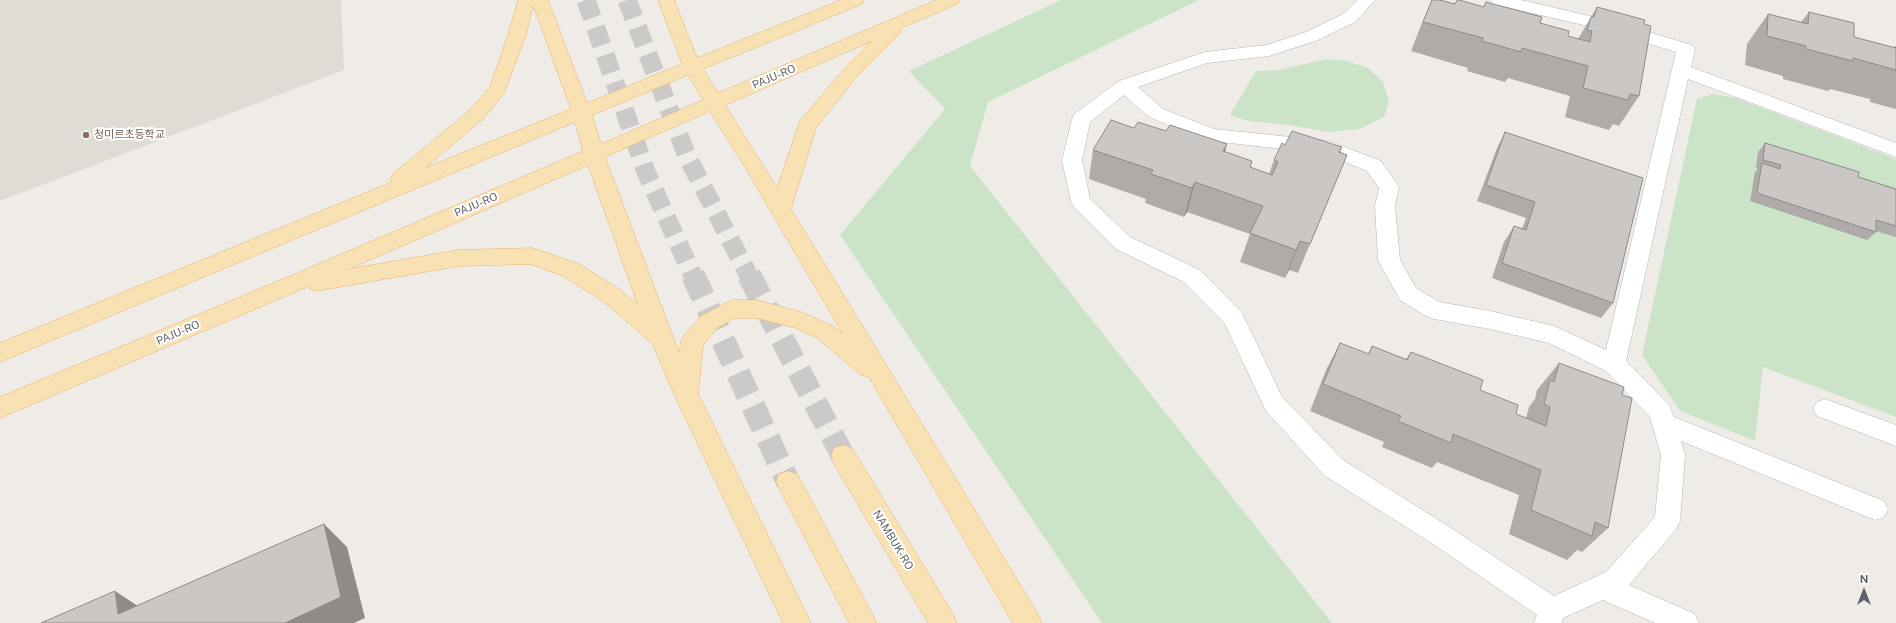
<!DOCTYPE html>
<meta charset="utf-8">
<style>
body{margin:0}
#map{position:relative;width:1896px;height:623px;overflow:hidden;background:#efece8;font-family:"Public Sans",sans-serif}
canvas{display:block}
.north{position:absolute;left:1844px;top:571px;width:40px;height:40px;-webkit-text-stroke:3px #fff;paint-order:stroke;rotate:0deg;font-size:11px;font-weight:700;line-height:16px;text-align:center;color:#5f6366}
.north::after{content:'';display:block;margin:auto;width:14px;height:18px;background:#5f6366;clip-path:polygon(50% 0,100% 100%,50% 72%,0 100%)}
</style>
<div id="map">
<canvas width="1896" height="623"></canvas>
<div class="north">N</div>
</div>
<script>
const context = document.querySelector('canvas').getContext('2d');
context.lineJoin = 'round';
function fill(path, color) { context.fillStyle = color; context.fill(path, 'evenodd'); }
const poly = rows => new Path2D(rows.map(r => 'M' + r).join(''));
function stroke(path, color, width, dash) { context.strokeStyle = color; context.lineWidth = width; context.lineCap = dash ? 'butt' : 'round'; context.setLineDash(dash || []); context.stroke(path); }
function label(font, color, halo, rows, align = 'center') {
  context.font = font + ' "Public Sans","Noto Sans KR",sans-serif'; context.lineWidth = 4; context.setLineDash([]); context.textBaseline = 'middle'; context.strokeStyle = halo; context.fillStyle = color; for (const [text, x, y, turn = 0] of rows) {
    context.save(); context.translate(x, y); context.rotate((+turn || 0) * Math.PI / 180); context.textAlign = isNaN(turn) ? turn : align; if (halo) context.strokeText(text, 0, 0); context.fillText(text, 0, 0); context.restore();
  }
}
fill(poly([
 [0,0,341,0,344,70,0,201]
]), '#dfdcd6');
fill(poly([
 [1061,0,1199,0,988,102,970,166,1332,623,1102,623,840,235,945,109,909,71],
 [1326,59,1347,61,1368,68,1383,82,1389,102,1384,117,1360,129,1328,132,1289,125,1248,121,1230,115,1256,71,1279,70],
 [1713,94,1736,98,1896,159,1896,417,1763,367,1755,441,1680,411,1642,355,1697,99]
]), '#cbe4c7');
stroke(poly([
 [586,0,646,172,693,276],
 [627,0,687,156,749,276]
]), '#cbcac8', 19, [19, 10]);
stroke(poly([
 [693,275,788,482],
 [749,275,843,456]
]), '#cbcac8', 24, [24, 12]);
const minor = poly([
 [1357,0,1375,0,1355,22,1318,40,1269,56,1207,63,1138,87,1163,109,1214,129,1329,141,1381,161,1399,187,1395,206,1400,260,1416,288,1439,302,1490,311,1554,326,1606,350,1676,52,1601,29,1493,4,1491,0,1521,0,1611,21,1692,45,1695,49,1691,67,1896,143,1896,157,1688,79,1626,361,1669,405,1674,417,1884,501,1888,509,1884,517,1875,520,1681,441,1685,455,1680,521,1676,529,1629,585,1695,614,1699,623,1655,623,1603,600,1563,618,1562,623,1534,623,1537,615,1433,544,1325,476,1266,411,1225,324,1184,282,1116,249,1074,207,1071,202,1062,160,1072,119,1074,114,1119,81,1205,52,1267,45,1306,32,1343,14,1357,0],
 [1124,95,1149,117,1204,140,1326,154,1367,171,1379,188,1375,206,1378,260,1400,300,1426,316,1434,319,1490,329,1549,343,1606,371,1650,417,1661,455,1655,517,1606,572,1554,596,1451,528,1343,460,1282,397,1242,313,1200,270,1130,237,1090,199,1082,160,1090,122,1124,95],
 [1825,399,1896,425,1896,446,1817,416,1813,409,1817,402,1825,399]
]);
const major = poly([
 [518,0,548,0,587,103,682,64,658,0,674,0,697,58,841,0,864,0,862,4,703,69,718,93,937,0,959,0,957,4,899,29,901,31,898,35,857,76,816,128,791,209,1038,614,1042,623,1013,623,869,377,861,375,817,338,796,328,756,318,735,318,717,328,703,345,698,394,811,623,783,623,674,394,652,343,603,301,563,276,531,264,459,266,316,291,307,287,0,418,0,397,274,283,583,151,575,122,0,362,0,343,392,182,390,179,393,174,470,110,490,87,508,35,518,0],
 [533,5,571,109,425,168,484,118,504,93,526,35,533,5],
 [872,41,845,68,800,121,777,188,725,105,872,41],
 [688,75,703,100,601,144,592,115,688,75],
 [710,111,746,169,843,334,833,326,801,312,756,300,732,300,701,316,684,336,681,342,679,353,605,157,710,111],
 [588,165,638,305,619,289,579,264,532,248,459,250,349,269,588,165],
 [843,445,852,448,953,614,957,623,928,623,834,464,831,456,834,448,843,445],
 [788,471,797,474,877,623,849,623,776,482,779,474,788,471]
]);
stroke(minor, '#b2b5b8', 1);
stroke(major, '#e5b06b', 1);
fill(minor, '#fff');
fill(major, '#f8e2b4');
fill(poly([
 [1432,0,1455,4,1484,7,1486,2,1540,23,1568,36,1578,39,1597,7,1644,24,1639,96,1619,126,1613,124,1609,130,1565,117,1570,96,1508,78,1505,82,1467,71,1468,68,1411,51,1420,28],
 [1809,12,1854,37,1894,48,1896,46,1896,109,1870,102,1870,99,1830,89,1828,91,1783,79,1783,76,1745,65,1747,44,1768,14,1801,22],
 [1134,128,1166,131,1227,144,1225,152,1250,168,1269,174,1274,160,1285,145,1342,147,1340,153,1347,155,1298,273,1289,270,1285,278,1240,262,1250,234,1187,212,1184,217,1145,203,1146,199,1089,179,1093,150],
 [1505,132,1613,303,1601,318,1492,278,1504,242,1514,226,1522,229,1526,218,1477,201,1497,148],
 [1765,143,1858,177,1896,189,1896,237,1876,231,1876,232,1867,240,1750,201,1755,172,1758,169,1756,168,1758,152],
 [1340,343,1368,354,1372,346,1406,359,1411,352,1480,390,1516,414,1526,418,1529,407,1535,399,1537,390,1559,363,1622,395,1608,528,1582,552,1577,550,1567,560,1509,534,1519,495,1437,462,1432,468,1382,447,1384,442,1310,411,1326,370]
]), '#afaba9');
fill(poly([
 [1227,144,1218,174,1223,151],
 [1195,182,1187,212,1184,217,1192,188],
 [1300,241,1289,270,1285,278,1296,250],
 [324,524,347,547,365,618,354,623,285,623],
 [115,591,147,612,118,614]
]), '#8e8b89');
const building = poly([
 [1432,0,1440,0,1455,4,1457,0,1459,0,1484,7,1486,2,1542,17,1540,23,1569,31,1568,36,1590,42,1592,31,1587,30,1591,17,1594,17,1597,7,1645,20,1644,24,1651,26,1639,96,1630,94,1628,100,1583,88,1588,66,1522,48,1521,52,1482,41,1483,38,1423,22,1432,0],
 [1809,12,1854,23,1854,37,1896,48,1896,46,1896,70,1853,58,1853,61,1806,49,1806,46,1767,36,1768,14,1808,24,1809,12],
 [1111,120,1134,128,1138,122,1166,131,1170,125,1227,144,1223,151,1252,161,1250,167,1272,175,1278,162,1274,160,1282,143,1285,145,1292,131,1342,147,1339,152,1347,155,1310,244,1300,241,1296,250,1250,233,1263,206,1195,182,1192,188,1151,174,1153,170,1093,150,1111,120],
 [1505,132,1643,178,1613,303,1502,263,1514,226,1526,230,1535,202,1486,185,1505,132],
 [1765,143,1859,172,1858,177,1896,189,1896,226,1876,220,1876,232,1757,193,1762,163,1780,169,1781,165,1763,160,1765,143],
 [1340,343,1369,354,1372,346,1407,360,1411,352,1483,380,1480,390,1518,405,1516,414,1546,426,1550,407,1544,404,1550,380,1554,382,1559,363,1624,387,1622,395,1632,398,1608,528,1595,522,1592,536,1531,510,1541,470,1453,434,1451,443,1398,421,1401,416,1323,384,1340,343],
 [324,524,341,597,285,623,41,623,115,591,118,614,324,524]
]);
fill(building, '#cbc7c4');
stroke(building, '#8e8b89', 1);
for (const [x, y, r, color] of [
 [86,135,4,"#8d6e63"]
]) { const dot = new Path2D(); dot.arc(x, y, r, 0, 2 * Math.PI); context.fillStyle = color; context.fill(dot); stroke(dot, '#fff', 1.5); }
label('11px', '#5f6366', '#fff', [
 ["PAJU-RO",774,77,-23],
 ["PAJU-RO",476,205,-23],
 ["PAJU-RO",178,333,-23],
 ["NAMBUK-RO",893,540,59]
]);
label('11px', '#785e54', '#fff', [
 ["청미르초등학교",94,135]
], 'left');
</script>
